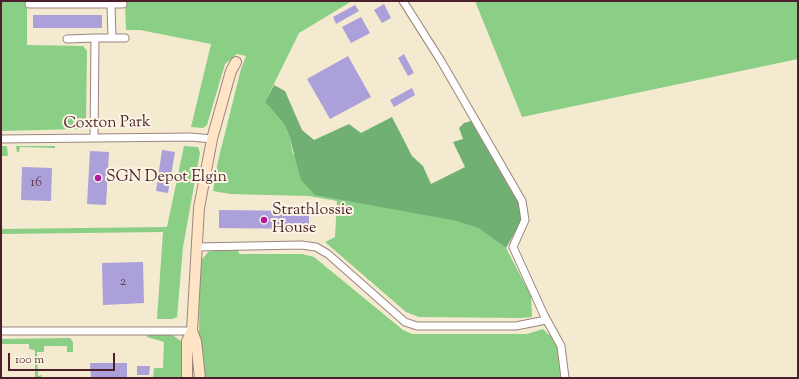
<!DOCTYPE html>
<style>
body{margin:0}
#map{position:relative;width:799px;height:379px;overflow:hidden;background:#f3ead0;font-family:"Sorts Mill Goudy",serif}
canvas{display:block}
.frame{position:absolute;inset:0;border:2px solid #4a1f2b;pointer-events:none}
.scale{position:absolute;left:8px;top:353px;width:107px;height:18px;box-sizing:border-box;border:2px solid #4a1f2b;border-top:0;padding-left:5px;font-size:12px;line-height:14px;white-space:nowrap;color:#4a1f2b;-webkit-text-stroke:3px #fcf5e5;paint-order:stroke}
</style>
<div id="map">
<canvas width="799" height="379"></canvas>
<div class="frame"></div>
<div class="scale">100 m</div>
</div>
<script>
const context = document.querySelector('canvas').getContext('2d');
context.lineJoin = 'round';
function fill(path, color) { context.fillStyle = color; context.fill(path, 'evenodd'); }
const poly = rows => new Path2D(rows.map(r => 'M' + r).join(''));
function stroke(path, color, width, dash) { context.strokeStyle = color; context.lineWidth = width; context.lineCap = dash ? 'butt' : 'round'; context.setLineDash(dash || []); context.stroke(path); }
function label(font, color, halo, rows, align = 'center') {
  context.font = font + ' "Sorts Mill Goudy",serif'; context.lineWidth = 4; context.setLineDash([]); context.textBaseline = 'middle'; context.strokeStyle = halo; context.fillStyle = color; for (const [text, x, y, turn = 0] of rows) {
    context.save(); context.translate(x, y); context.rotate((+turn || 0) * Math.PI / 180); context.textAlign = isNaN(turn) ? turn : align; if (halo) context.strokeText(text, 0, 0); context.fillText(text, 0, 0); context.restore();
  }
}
fill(poly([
 [1,1,27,1,27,45,83,46,87,51,86,122,78,129,1,131],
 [125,1,352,1,299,33,265,102,284,124,289,135,293,154,452,220,478,228,506,248,531,296,532,317,521,318,419,317,406,312,325,242,335,237,337,201,309,196,230,194,213,191,218,161,241,69,246,56,237,54,225,64,207,125,203,128,191,127,211,44,140,30,126,30],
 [475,1,798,1,798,59,522,117],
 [1,146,7,146,8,156,1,156],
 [16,146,55,146,55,148,20,147,19,152,17,152],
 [184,146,198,147,200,153,183,247,177,317,172,319,157,319,163,232,1,234,1,229,167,227],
 [217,250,238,250,239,254,302,254,314,257,403,330,412,334,527,334,543,329,549,335,551,334,558,347,563,378,203,378,200,367,199,331,200,262,208,252],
 [147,334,171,334,182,342,183,348,182,378,153,378,154,368,163,368,164,342,147,337],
 [70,338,73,342,73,352,67,352,67,346,44,346,44,352,37,352,38,376,42,375,40,378,35,378,35,350,29,349,29,344,1,344,1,339]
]), '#8bce86');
fill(poly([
 [274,85,285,91,302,130,314,140,349,124,361,133,392,117,412,156,423,166,431,184,465,167,453,142,463,139,459,128,464,123,471,121,519,204,522,220,506,248,478,228,452,220,315,195,301,180,289,135,284,124,265,102]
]), '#70b173');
fill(poly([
 [384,4,391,18,382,23,374,10],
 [355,5,359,11,336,24,333,17],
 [33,15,102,15,102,28,33,28],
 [361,17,370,33,351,43,342,27],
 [404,54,414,73,408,76,398,58],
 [348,56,371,97,330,119,307,79],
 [412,88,415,95,394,107,390,100],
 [162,150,175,152,168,193,156,191],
 [90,151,109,152,106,205,87,204],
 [22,167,52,168,51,201,21,200],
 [219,210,309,211,309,229,219,228],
 [143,262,144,303,103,305,102,263],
 [90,363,127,363,127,378,91,378],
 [137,366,150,366,149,375,137,375]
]), '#aba0da');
const street = poly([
 [403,1,441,61,522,201,525,220,513,247,544,315,561,346,565,378],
 [29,4,111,4,112,38],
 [111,4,123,4],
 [67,39,95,38],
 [94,138,95,38,125,38],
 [1,139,191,137,212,139],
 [196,247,301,245,316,247,328,254,405,322,417,326,516,326,546,320],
 [1,331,192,331]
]);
const secondary = poly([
 [187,378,187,341,192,331],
 [200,378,196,341,192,331,199,208,212,139,231,71,236,62]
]);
stroke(street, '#9e847e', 9);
stroke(secondary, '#9e847e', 12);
stroke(street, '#fff', 7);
stroke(secondary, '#ffe4c6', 10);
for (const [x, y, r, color] of [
 [98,178,4,"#b5179e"],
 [264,220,4,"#b5179e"]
]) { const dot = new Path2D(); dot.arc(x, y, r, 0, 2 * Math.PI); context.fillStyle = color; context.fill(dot); stroke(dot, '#fcf5e5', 1.5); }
label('14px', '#623f57', null, [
 ["16",36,184],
 ["2",123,283]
]);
label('16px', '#4a1f2b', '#fcf5e5', [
 ["Coxton Park",107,124,-1]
]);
label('16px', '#4a1f2b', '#fcf5e5', [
 ["SGN Depot Elgin",106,178],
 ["Strathlossie",272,211],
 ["House",272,229]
], 'left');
</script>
